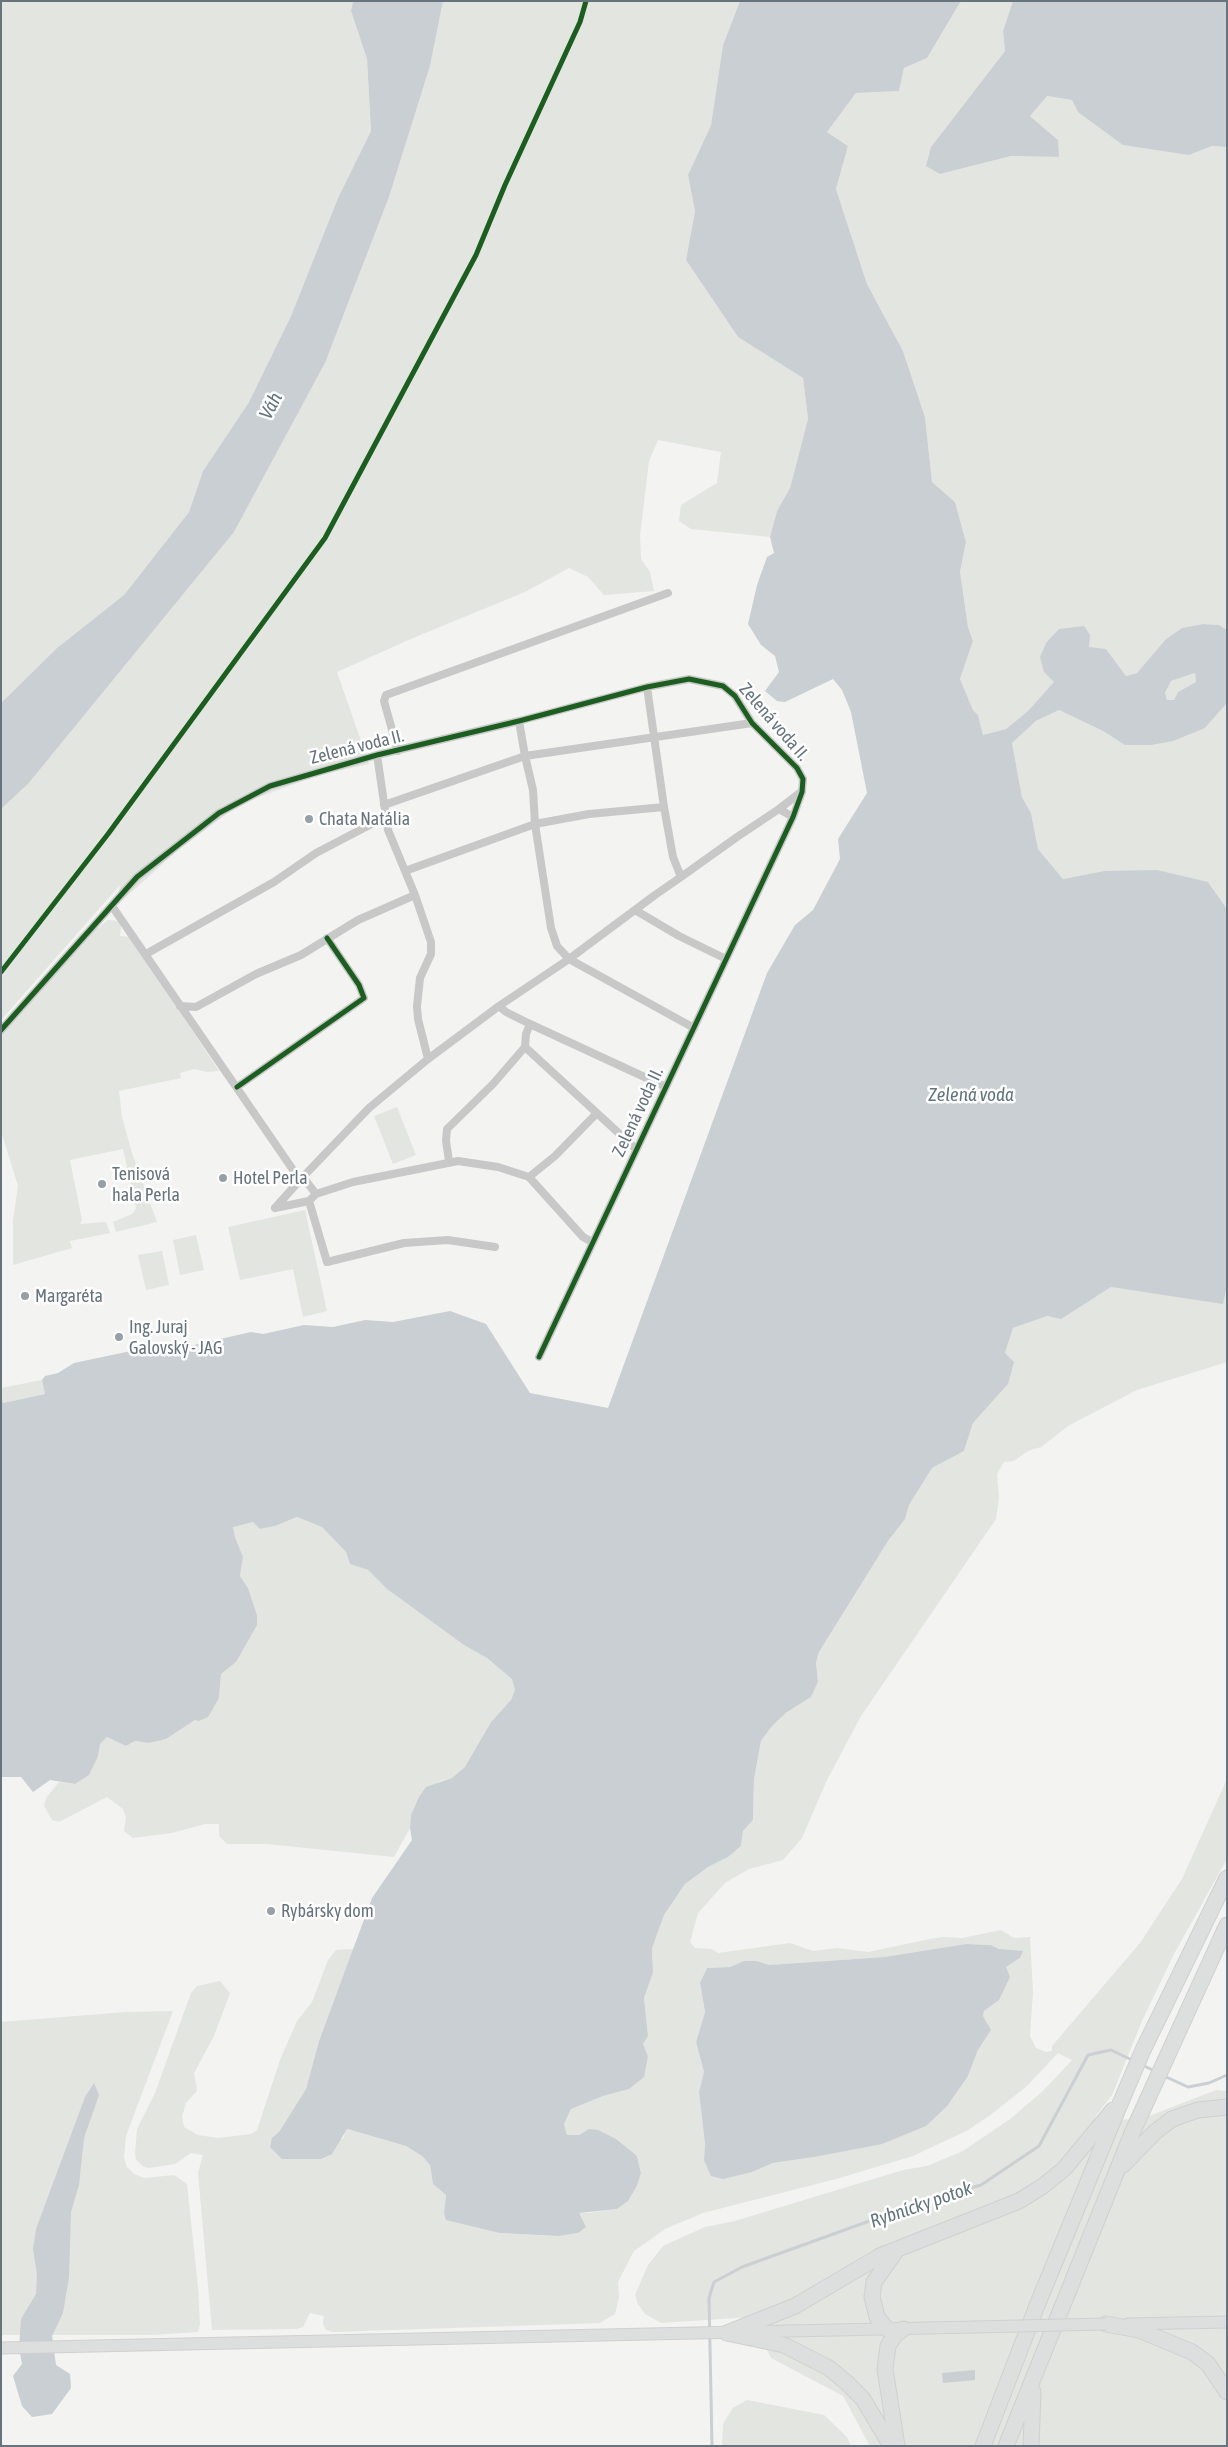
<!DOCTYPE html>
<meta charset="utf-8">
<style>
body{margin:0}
#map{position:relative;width:1228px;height:2447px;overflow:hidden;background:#f3f3f2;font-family:"Asap Condensed",sans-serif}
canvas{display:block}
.frame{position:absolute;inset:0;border:2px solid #67747e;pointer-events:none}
</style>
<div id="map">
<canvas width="1228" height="2447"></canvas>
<div class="frame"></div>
</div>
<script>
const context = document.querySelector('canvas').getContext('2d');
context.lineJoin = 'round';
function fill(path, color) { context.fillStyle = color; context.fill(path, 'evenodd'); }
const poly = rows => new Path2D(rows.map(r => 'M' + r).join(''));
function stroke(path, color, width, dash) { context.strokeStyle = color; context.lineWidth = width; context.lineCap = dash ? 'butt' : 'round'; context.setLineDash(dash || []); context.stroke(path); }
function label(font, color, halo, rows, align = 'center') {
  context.font = font + ' "Asap Condensed",sans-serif'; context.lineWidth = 5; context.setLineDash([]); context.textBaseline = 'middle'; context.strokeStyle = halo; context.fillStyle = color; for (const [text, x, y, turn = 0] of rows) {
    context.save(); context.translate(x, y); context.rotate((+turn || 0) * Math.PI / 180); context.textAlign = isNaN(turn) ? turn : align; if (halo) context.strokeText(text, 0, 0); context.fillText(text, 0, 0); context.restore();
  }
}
fill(poly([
 [1,1,353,1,351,11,367,59,371,131,338,198,291,316,249,402,203,471,189,512,124,595,57,648,1,703],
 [443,1,740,1,723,45,711,125,688,175,695,211,686,260,738,337,803,378,808,419,790,488,777,511,770,537,691,529,679,521,681,505,717,483,721,452,658,440,649,461,640,535,641,559,650,572,654,591,604,595,588,577,569,568,525,592,413,638,337,672,369,764,319,775,240,804,178,850,116,906,120,885,1,1020,1,809,28,784,234,532,325,363,389,197,430,66],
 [961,1,1013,1,1003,31,1005,51,931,147,940,174,1011,156,1058,157,1058,140,1030,116,1046,96,1072,100,1078,112,1189,155,1212,146,1227,147,1227,630,1219,625,1203,624,1182,628,1166,639,1137,673,1126,676,1106,649,1055,682,1028,711,1006,729,983,735,978,715,973,710,960,679,973,641,968,627,960,572,966,542,955,502,932,482,925,417,903,351,867,284,836,189,848,146,827,132,856,93,899,91,904,68,927,58],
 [1195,673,1196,682,1178,692,1174,700,1167,700,1165,693,1171,681],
 [1227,703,1227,909,1208,882,1104,871,1063,879,1038,849,1031,813,1022,797,1012,743,1036,721,1059,710,1103,731,1125,745,1205,728],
 [108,920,118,921,121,926,120,936,130,937,219,1071,207,1072,194,1069,180,1073,181,1078,119,1091,122,1117,132,1153,157,1222,116,1232,113,1222,132,1214,136,1208,123,1149,70,1160,82,1220,80,1224,106,1222,110,1233,70,1241,72,1248,13,1265,13,1220,18,1186,1,1131,1,1035,92,932],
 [397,1107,416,1155,393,1164,374,1116],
 [305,1210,327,1311,303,1317,293,1269,240,1280,228,1227],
 [196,1235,204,1270,180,1275,173,1240],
 [162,1251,169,1285,146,1290,138,1255],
 [1227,1286,1227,1362,1137,1390,1068,1426,1041,1447,1028,1451,1014,1461,1004,1462,997,1474,999,1498,996,1519,861,1716,827,1780,802,1838,783,1860,749,1869,725,1883,698,1913,690,1942,695,1948,712,1949,718,1953,790,1943,813,1951,837,1948,868,1952,930,1939,943,1937,962,1938,1001,1930,1014,1938,1030,1937,1033,1992,1030,2036,1036,2048,1046,2052,1052,2051,1052,2046,1140,1943,1182,1879,1227,1779,1227,1859,1174,1954,1142,2021,1112,2095,1095,2117,1096,2124,1149,2116,1216,2090,1227,2091,1227,2446,870,2446,843,2396,771,2358,751,2317,661,2323,645,2314,638,2304,635,2295,648,2265,663,2246,705,2227,735,2221,903,2170,927,2166,963,2151,1010,2119,1043,2091,1072,2060,1058,2053,1027,2086,989,2116,968,2130,913,2156,836,2179,703,2213,665,2229,634,2251,618,2282,619,2297,615,2314,600,2323,333,2332,326,2330,323,2324,324,2316,310,2313,303,2327,297,2329,212,2330,198,2173,203,2155,191,2153,175,2164,149,2168,144,2167,136,2160,135,2153,137,2129,155,2093,191,1993,197,1986,220,1981,230,1993,214,2036,194,2073,197,2091,186,2103,182,2117,184,2127,198,2135,218,2138,251,2134,257,2130,280,2060,297,2021,312,2002,328,1960,336,1950,354,1949,319,2041,306,2089,279,2132,343,2139,346,2129,406,2146,422,2156,430,2165,433,2184,446,2195,444,2213,500,2233,559,2236,578,2233,578,2213,588,2213,617,2209,628,2201,637,2186,641,2173,637,2156,589,2129,579,2135,567,2135,564,2124,571,2109,603,2096,629,2089,648,2056,643,2044,648,2036,644,1998,653,1973,652,1948,664,1915,685,1884,708,1867,728,1857,741,1846,743,1831,753,1820,754,1779,761,1741,772,1726,787,1712,811,1697,818,1682,816,1663,819,1652,888,1541,905,1519,909,1505,932,1468,964,1451,973,1423,1008,1384,1005,1353,1013,1328,1047,1316,1061,1318,1111,1287,1223,1303],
 [966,1944,991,1945,1020,1958,1006,1967,999,2000,984,2011,983,2016,991,2030,978,2050,968,2076,814,2157,773,2163,752,2172,704,2160,705,2144,699,2092,704,2072,696,2042,705,2012,700,1983,707,1968,730,1967,744,1961,757,1961,769,1965,884,1957],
 [42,1380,45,1394,3,1403,1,1388],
 [297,1517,322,1527,346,1552,350,1564,368,1570,387,1589,464,1645,487,1658,513,1679,515,1690,511,1700,491,1722,466,1767,452,1778,440,1781,411,1815,410,1828,394,1857,267,1844,227,1844,219,1836,219,1824,205,1824,172,1833,133,1838,124,1831,126,1818,123,1809,107,1797,59,1822,52,1820,44,1806,46,1798,59,1782,75,1784,98,1756,100,1744,107,1737,126,1746,135,1741,149,1743,166,1739,195,1720,219,1698,221,1674,236,1662,257,1615,248,1588,240,1576,243,1557,235,1537,233,1526,253,1522,260,1529,275,1526],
 [173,2011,126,2136,124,2157,127,2167,134,2174,144,2178,174,2175,187,2184,198,2287,200,2324,198,2332,151,2335,1,2335,1,2022,126,2012],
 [747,2400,824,2415,847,2437,851,2446,722,2446,723,2424,733,2408]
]), '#e3e5e0');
fill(poly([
 [353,1,443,1,430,66,389,197,325,363,234,532,28,784,1,809,1,703,57,648,124,595,189,512,203,471,249,402,291,316,338,198,371,131,367,59,351,11],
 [740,1,961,1,927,58,904,68,899,91,856,93,827,132,848,146,836,189,867,284,903,351,925,417,932,482,955,502,966,542,960,572,968,627,973,641,960,679,973,710,978,715,983,735,1006,729,1028,711,1054,682,1044,672,1040,657,1046,643,1059,629,1084,626,1090,635,1089,647,1106,649,1126,676,1137,673,1166,639,1182,628,1203,624,1219,625,1227,630,1227,703,1205,728,1173,741,1151,745,1125,745,1103,731,1059,710,1036,721,1012,743,1022,797,1031,813,1038,849,1063,879,1104,871,1157,870,1208,882,1227,909,1227,1286,1223,1304,1111,1287,1061,1319,1047,1316,1013,1328,1005,1353,1014,1362,1008,1384,973,1423,964,1451,932,1468,909,1505,905,1519,888,1541,819,1652,816,1663,818,1682,811,1697,787,1712,772,1726,761,1741,754,1779,753,1820,743,1831,741,1846,728,1857,708,1867,685,1884,664,1915,652,1948,653,1973,644,1998,648,2036,643,2044,648,2056,644,2077,629,2089,603,2096,571,2109,564,2124,567,2135,579,2135,589,2129,598,2130,616,2139,637,2156,641,2173,637,2186,628,2201,617,2209,579,2213,586,2227,578,2233,559,2236,500,2233,446,2220,444,2213,446,2195,433,2184,430,2165,422,2156,406,2146,347,2129,332,2154,321,2159,282,2159,270,2147,272,2138,279,2132,306,2089,319,2041,372,1898,412,1840,410,1828,411,1815,419,1797,426,1787,452,1778,465,1767,491,1722,511,1700,515,1690,512,1679,487,1658,464,1645,387,1589,368,1570,350,1564,346,1552,322,1527,297,1517,275,1526,260,1529,253,1522,233,1527,235,1537,243,1557,240,1576,248,1588,257,1615,257,1625,236,1662,221,1674,219,1698,208,1717,199,1721,195,1720,166,1739,149,1743,135,1741,126,1746,107,1737,100,1744,98,1756,89,1775,75,1784,50,1780,33,1792,21,1777,1,1777,1,1395,3,1403,45,1394,42,1380,45,1376,58,1373,74,1363,150,1347,194,1345,251,1332,263,1334,304,1325,333,1327,365,1320,393,1322,450,1311,486,1324,530,1393,608,1408,767,973,795,925,813,910,840,859,838,839,867,793,851,712,842,690,833,679,785,702,777,701,765,691,779,672,775,656,761,645,748,624,757,585,767,557,774,553,770,537,777,511,790,488,808,419,803,378,738,337,686,260,695,211,688,175,711,125,723,45],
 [1195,673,1196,682,1178,692,1174,700,1167,700,1165,693,1171,681],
 [1013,1,1227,1,1227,147,1212,146,1189,155,1123,145,1078,112,1072,100,1047,96,1030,116,1058,140,1059,157,1011,156,940,174,926,166,931,147,1005,51,1003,31],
 [966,1944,991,1945,999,1949,1023,1951,1020,1958,1006,1967,1010,1977,999,2000,984,2011,983,2016,991,2030,978,2050,968,2076,947,2106,926,2126,882,2144,814,2157,773,2163,752,2172,723,2179,711,2176,704,2160,705,2144,699,2092,704,2072,696,2042,705,2012,700,1983,707,1968,730,1967,744,1961,757,1961,769,1965,884,1957],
 [94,2083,99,2095,84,2138,79,2185,71,2212,69,2277,63,2313,52,2336,56,2365,70,2374,71,2388,52,2414,32,2417,22,2406,13,2376,22,2364,19,2348,21,2319,36,2294,37,2274,33,2249,36,2229,85,2097],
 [975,2370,975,2380,943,2383,942,2373]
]), '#c9cfd2');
stroke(poly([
 [1142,2065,1157,2072],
 [1164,2076,1188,2087,1209,2083,1227,2075],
 [712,2446,709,2298,714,2282,742,2267,911,2206,981,2185,1039,2146,1088,2055,1111,2050,1134,2061]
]), '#c9cfd2', 3);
const secondary = poly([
 [1128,2324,1227,2322],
 [1,2348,974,2327]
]);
const highway = poly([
 [1123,2165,1155,2132,1172,2119,1198,2110,1227,2107],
 [1106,2324,1139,2330,1192,2352,1208,2364,1227,2392],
 [887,2329,877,2317,872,2297,874,2282,896,2251],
 [727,2333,795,2306,880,2256,1019,2201,1043,2186,1064,2169,1113,2110],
 [727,2333,784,2345,829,2368,847,2383,863,2399,891,2446],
 [897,2446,885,2369,888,2346,895,2335,903,2329],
 [983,2446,1038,2303,1120,2104,1143,2050,1227,1878],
 [1006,2446,1133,2131,1227,1925],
 [1031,2446,1033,2392]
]);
stroke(secondary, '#d0d0d0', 13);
stroke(highway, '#d0d0d0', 17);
stroke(poly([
 [647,687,664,807],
 [519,721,525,756,752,723],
 [398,751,384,701,386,695,668,593],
 [377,755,388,830,415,895,431,942,431,954,420,978,417,1006,418,1019,428,1059],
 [384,805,525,756,533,790,535,824,405,871],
 [779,809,801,792],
 [681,877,673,857,664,807,589,814,535,824,551,928,557,946,569,959,655,895,681,877,737,837,779,809,793,817],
 [112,906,300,1180,275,1208],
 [635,910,679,936,726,959],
 [146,954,274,882,316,853,385,817],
 [180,1006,196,1007,256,974,301,955,358,920,415,895],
 [499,1006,506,1012,530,1024,666,1087],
 [530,1024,526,1034,525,1047,636,1149],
 [1,1030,137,877,219,813,270,786,377,755,519,721,647,687,689,679,723,686,735,696,752,723,797,768,803,779,802,792,793,817,539,1357],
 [237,1087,364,998,359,985,327,938],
 [449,1161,446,1141,447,1129,493,1084,525,1047],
 [303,1177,316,1194],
 [529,1177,555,1156,597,1113],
 [300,1180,369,1108,428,1059,499,1006,569,959,694,1028],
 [309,1201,327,1262,404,1243,448,1240,495,1247],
 [275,1208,309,1201,316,1194,353,1182,458,1161,498,1167,529,1177,583,1237,592,1242]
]), '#c8c8c9', 8);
stroke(secondary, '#dddede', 11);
stroke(highway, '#dddede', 15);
const secondaryBridge = poly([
 [974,2327,1106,2324]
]);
stroke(secondaryBridge, '#d0d0d0', 13, []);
stroke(secondaryBridge, '#dddede', 11);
stroke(poly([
 [1,972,108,834,325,538,476,255,505,185,580,22,586,1],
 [1,1030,137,877,219,813,270,786,377,755,519,721,647,687,689,679,723,686,735,696,752,723,797,768,803,779,802,792,793,817,539,1357],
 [237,1087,364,998,359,985,327,938]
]), '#1b5e20', 5);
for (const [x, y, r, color] of [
 [309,819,5,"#98a0a7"],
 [223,1178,5,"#98a0a7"],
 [102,1184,5,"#98a0a7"],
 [25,1296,5,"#98a0a7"],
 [119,1337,5,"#98a0a7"],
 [271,1911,5,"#98a0a7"]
]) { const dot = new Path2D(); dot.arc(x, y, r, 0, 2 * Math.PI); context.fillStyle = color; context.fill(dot); stroke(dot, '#fff', 2); }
label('18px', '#67747e', '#fff', [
 ["Zelená voda II.",774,722,49],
 ["Zelená voda II.",357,747,-14],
 ["Zelená voda II.",638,1112,-65]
]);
label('18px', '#67747e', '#fff', [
 ["Chata Natália",319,819],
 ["Tenisová",112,1174],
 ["hala Perla",112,1195],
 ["Hotel Perla",233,1178],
 ["Margaréta",35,1296],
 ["Ing. Juraj",129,1327],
 ["Galovský - JAG",129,1348],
 ["Rybársky dom",281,1911]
], 'left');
label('italic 19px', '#63757b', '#fff', [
 ["Váh",271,406,-62],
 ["Zelená voda",971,1095],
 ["Rybnícky potok",921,2205,-19]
]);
</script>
